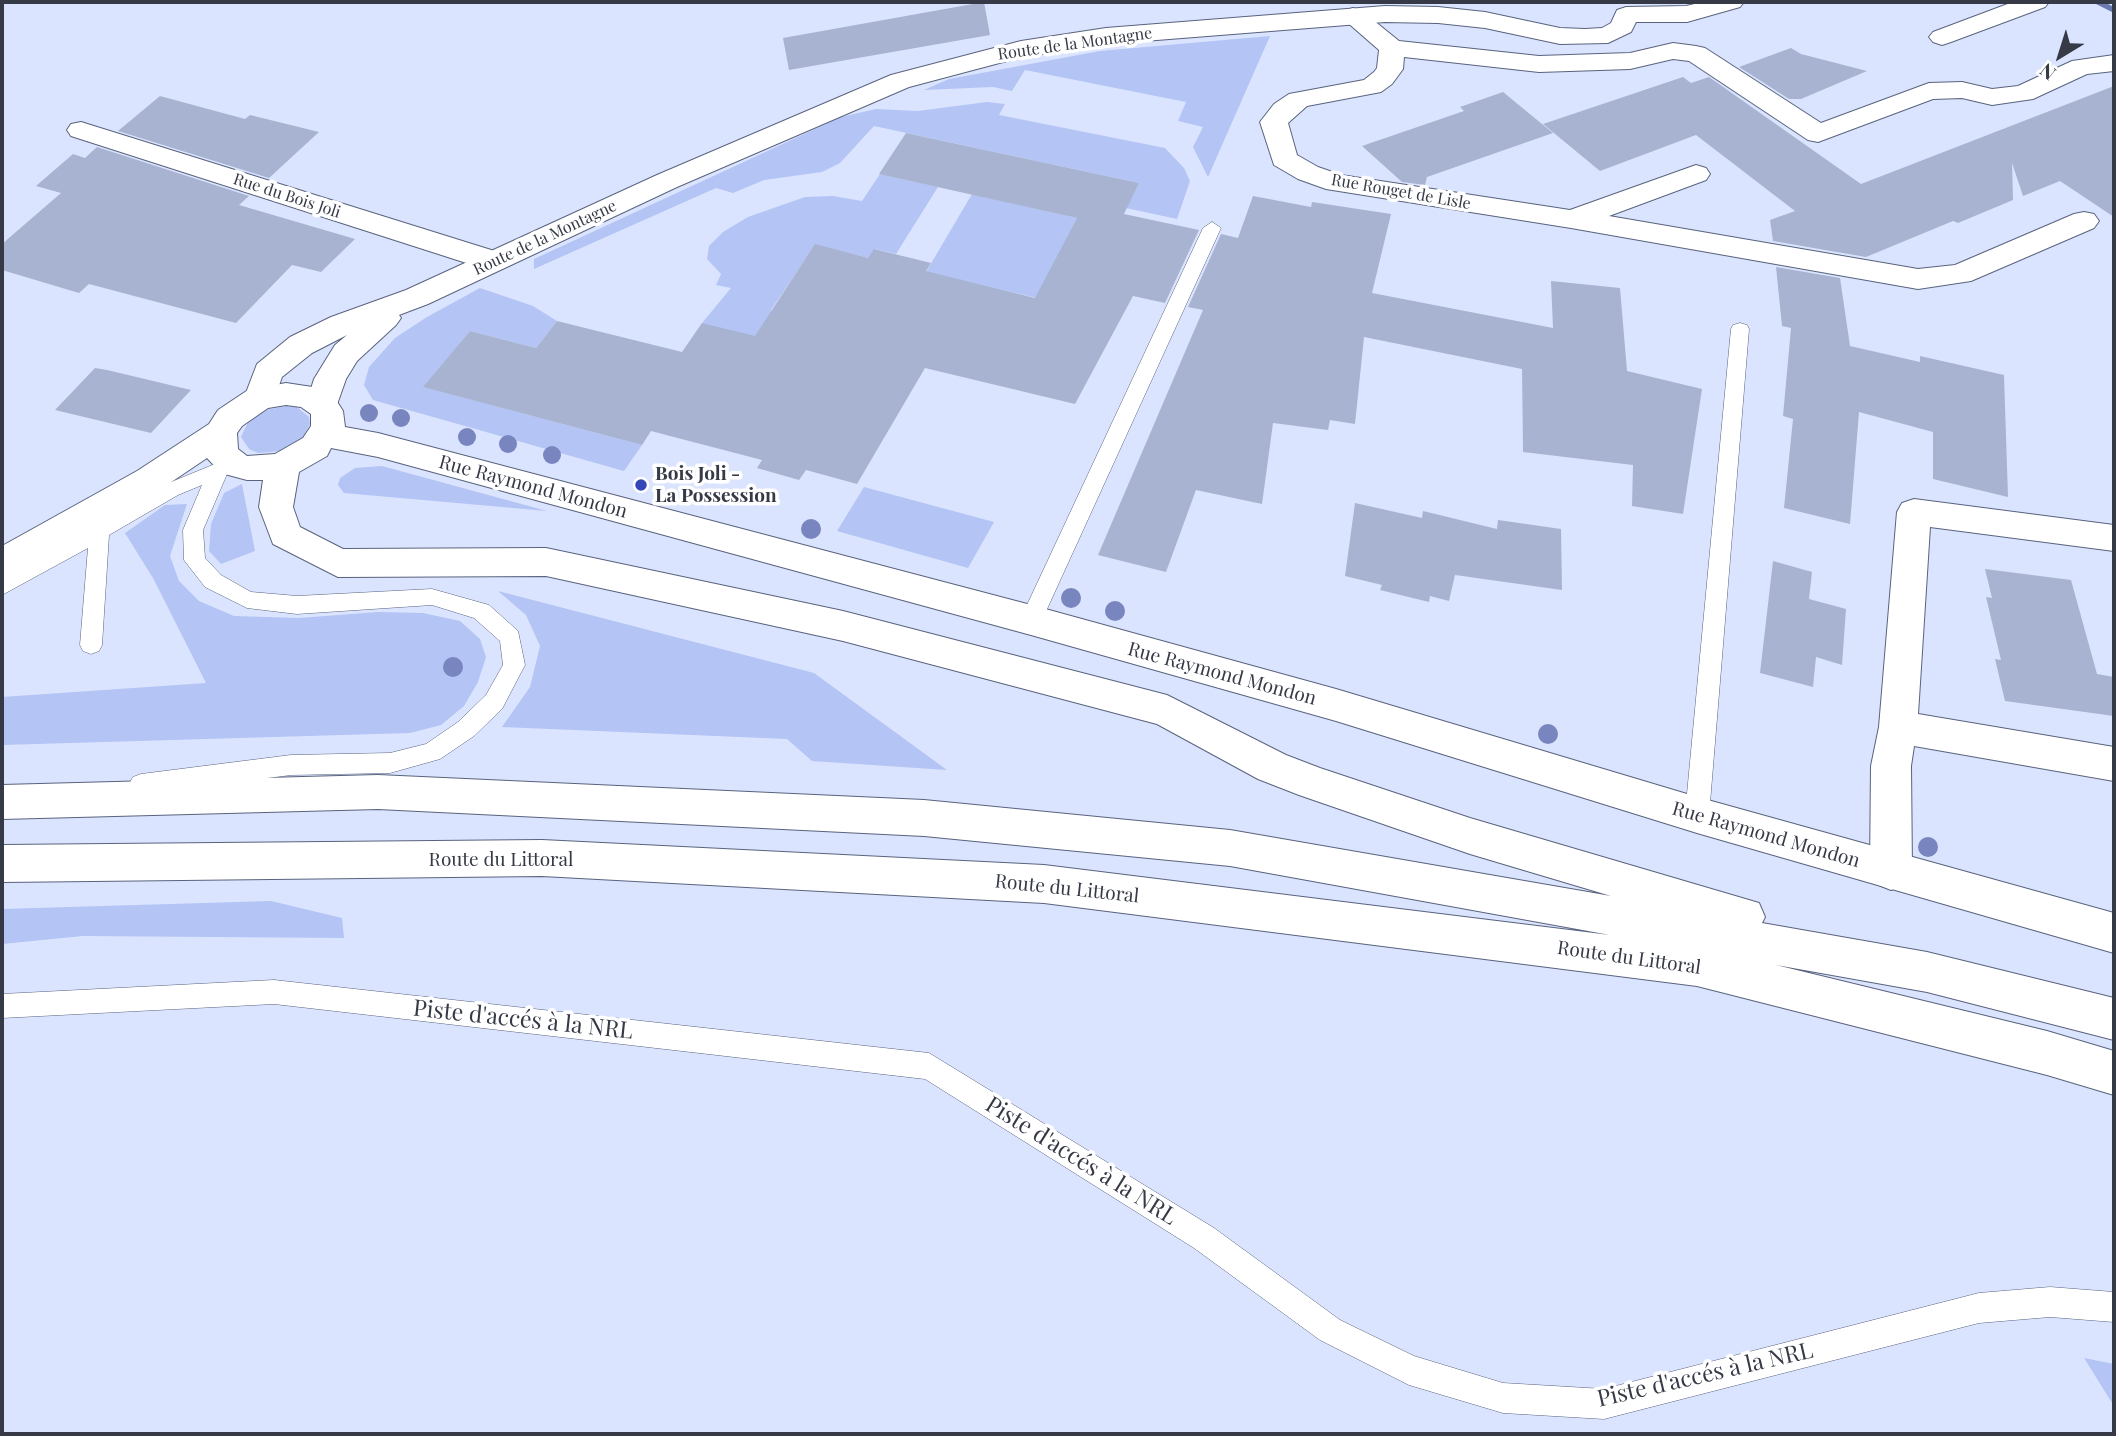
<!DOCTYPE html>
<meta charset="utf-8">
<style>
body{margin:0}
#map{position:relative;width:2116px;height:1436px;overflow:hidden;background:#dbe4fe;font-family:"Playfair Display",serif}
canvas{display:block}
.frame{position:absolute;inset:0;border:4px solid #363a46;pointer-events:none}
.north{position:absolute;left:2025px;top:21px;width:70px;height:70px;-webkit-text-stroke:5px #fff;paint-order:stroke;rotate:218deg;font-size:19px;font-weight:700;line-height:28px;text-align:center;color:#363a46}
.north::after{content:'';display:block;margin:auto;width:24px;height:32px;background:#363a46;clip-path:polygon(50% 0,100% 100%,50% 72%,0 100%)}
</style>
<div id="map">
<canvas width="2116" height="1436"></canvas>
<div class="frame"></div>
<div class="north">N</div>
</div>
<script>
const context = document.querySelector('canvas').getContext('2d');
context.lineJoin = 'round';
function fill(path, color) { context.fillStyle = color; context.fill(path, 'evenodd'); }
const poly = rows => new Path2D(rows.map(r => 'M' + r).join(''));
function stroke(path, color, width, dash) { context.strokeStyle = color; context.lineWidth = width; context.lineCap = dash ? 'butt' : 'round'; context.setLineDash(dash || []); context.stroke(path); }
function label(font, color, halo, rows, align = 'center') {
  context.font = font + ' "Playfair Display",serif'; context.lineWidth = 7; context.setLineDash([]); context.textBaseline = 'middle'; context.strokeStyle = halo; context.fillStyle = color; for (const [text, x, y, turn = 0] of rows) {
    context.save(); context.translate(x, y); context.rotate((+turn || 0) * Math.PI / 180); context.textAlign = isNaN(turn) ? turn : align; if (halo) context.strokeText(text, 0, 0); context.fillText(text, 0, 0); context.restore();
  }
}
fill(poly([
 [1270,36,1208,177,1193,147,1203,127,1178,121,1186,102,1025,70,1012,91,993,87,924,90,949,79,1100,51],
 [987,102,1005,104,999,115,1165,148,1184,168,1190,181,1177,219,1126,208,1139,183,874,126,840,163,822,172,764,180,733,193,716,188,534,269,534,259,841,117,876,109,918,111],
 [880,174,938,187,896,254,875,249,868,258,815,245,771,310,803,403,702,323,731,288,716,285,721,274,707,259,709,246,723,232,748,217,805,197,833,196,862,201],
 [972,194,1077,218,1037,298,926,272],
 [480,288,533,306,557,321,536,348,470,331,424,387,642,445,624,471,373,400,364,385,369,367,395,338,427,317],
 [287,406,297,407,309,417,310,424,301,440,281,451,258,453,249,449,241,437,248,422,265,410],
 [382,466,547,511,344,493,338,485,340,478,355,468],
 [242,484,255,551,221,564,209,551,211,524,224,493],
 [864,487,994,522,968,568,837,531],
 [187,504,170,556,179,581,199,601,234,616,299,618,378,612,423,613,460,621,480,639,486,657,478,682,464,706,441,725,410,733,2,745,2,697,206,683,153,578,125,533,165,505],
 [498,591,814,673,947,770,812,761,787,739,502,727,530,687,540,646,526,615],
 [271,901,342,918,344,938,83,936,2,944,2,909],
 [2084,1358,2114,1364,2114,1406]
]), '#b3c4f5');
fill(poly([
 [2092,2,2104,2,2114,7,2114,13,2092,2]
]), '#6a7aaf');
fill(poly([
 [984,2,990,35,789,70,783,38],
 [1791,48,1801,54,1867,71,1801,99,1789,99,1739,67],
 [1683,77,1691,83,1709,77,1861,184,2114,86,2114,217,2060,181,2023,196,2012,163,2013,200,1958,223,1953,221,1866,257,1773,241,1770,220,1795,211,1696,135,1600,171,1543,124],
 [1503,92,1553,133,1427,177,1425,185,1402,182,1362,146,1464,111,1460,107],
 [160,96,245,119,250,115,319,132,269,178,118,131],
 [906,133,1139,183,1124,214,1199,230,1165,303,1133,296,1075,404,925,368,857,484,806,470,799,480,757,468,762,460,651,431,642,445,423,387,470,331,536,348,557,321,682,352,702,323,755,336,815,244,868,258,874,249,931,263,926,271,1035,298,1077,218,879,174],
 [97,147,249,196,239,205,355,239,321,272,292,265,236,323,89,284,79,293,2,270,2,244,61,193,36,186,73,154,85,158],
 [1253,196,1311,207,1312,202,1391,214,1372,293,1553,328,1551,281,1620,288,1627,371,1702,389,1683,514,1632,506,1633,465,1523,452,1522,369,1364,337,1355,424,1330,420,1328,430,1273,423,1262,504,1196,490,1166,572,1098,555,1203,310,1188,307,1221,234,1238,238],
 [1776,267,1840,278,1850,346,1920,362,1920,356,2004,375,2008,497,1933,479,1933,432,1859,412,1850,524,1784,508,1793,419,1783,416,1791,328,1782,326],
 [95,368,107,370,191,390,151,433,55,410],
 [1355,503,1422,518,1423,511,1497,529,1498,520,1561,529,1562,590,1455,575,1449,601,1430,596,1429,602,1380,590,1382,585,1345,576],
 [1773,561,1812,572,1809,599,1846,609,1842,665,1816,657,1813,687,1760,673],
 [1985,569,2071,580,2097,674,2114,677,2114,716,2005,701,1995,659,2001,660,1986,597,1992,598]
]), '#a8b3d1');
const lane = poly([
 [1212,222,1221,228,1042,620,1039,626,1031,629,1023,626,1020,620,1203,228,1212,222],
 [1740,323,1747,325,1749,329,1709,815,1705,822,1697,825,1689,822,1685,815,1731,329,1733,325,1740,323],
 [227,459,234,461,237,466,234,471,227,474,203,530,205,558,221,575,251,592,297,596,432,589,489,605,518,631,525,665,502,709,474,736,440,759,390,773,291,775,141,794,133,791,129,784,133,777,141,774,291,755,390,753,426,744,458,722,486,695,503,665,500,641,474,618,432,605,297,614,247,608,205,587,184,560,183,530,202,485,178,495,109,535,102,645,99,651,91,654,83,651,80,645,88,548,2,595,2,577,164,485,227,459],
 [274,980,929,1053,1214,1228,1340,1320,1414,1356,1503,1383,1604,1389,1979,1293,2050,1287,2114,1292,2114,1322,2050,1317,1979,1323,1604,1419,1503,1413,1409,1385,1320,1340,1194,1248,925,1079,274,1004,2,1018,2,994,274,980]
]);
const street = poly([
 [2013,2,2049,2,2045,7,1951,42,1942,45,1933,42,1929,37,1933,32,2013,2],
 [1353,8,1362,11,1399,41,1539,56,1630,53,1673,43,1696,46,1705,48,1821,123,1929,83,1962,82,1992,89,2018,86,2072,61,2114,55,2114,71,2087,74,2033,99,1992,105,1962,98,1933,99,1818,142,1808,140,1689,61,1673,59,1630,69,1539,72,1404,57,1403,69,1392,84,1381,92,1307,106,1288,123,1297,155,1318,167,1341,175,1570,210,1696,165,1706,168,1710,174,1706,180,1609,216,1918,269,1955,265,2074,214,2084,212,2094,214,2099,221,2094,228,1971,281,1918,289,1571,228,1326,189,1298,179,1274,165,1260,122,1274,104,1289,94,1364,80,1374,72,1377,68,1379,50,1340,16,1344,11,1353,8],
 [81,122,504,254,508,261,504,268,493,271,482,268,71,136,67,130,71,124,81,122],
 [1914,499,2114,525,2114,551,1930,527,1918,714,2114,747,2114,781,1914,746,1911,766,1912,871,1906,884,1891,890,1876,884,1870,871,1871,766,1879,727,1897,512,1902,503,1914,499]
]);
const secondary = poly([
 [1703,2,1744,2,1740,7,1687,22,1636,22,1631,32,1608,43,1560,44,1485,28,1438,23,1385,22,1106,44,1022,57,909,87,677,187,428,304,399,315,401,318,396,325,357,361,346,379,334,413,322,417,310,413,306,405,314,379,335,345,347,335,312,353,282,377,272,406,260,410,248,406,244,398,257,364,290,337,331,317,406,290,657,175,891,75,1021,41,1106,28,1385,6,1438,7,1485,12,1560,28,1585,29,1602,28,1611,23,1617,10,1626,7,1686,6,1703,2]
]);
const primary = poly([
 [286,383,319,388,334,397,343,411,345,427,378,433,1031,605,1336,689,1697,797,2114,913,2114,953,1697,833,1336,721,1031,635,378,457,331,448,327,456,299,472,293,507,300,527,343,549,546,548,843,611,1167,695,1286,755,1320,768,1470,818,1759,903,1765,917,1762,923,1927,952,2114,998,2114,1040,1927,992,1776,965,2047,1031,2114,1051,2114,1095,2047,1075,1697,986,1044,903,542,876,2,882,2,845,542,840,1044,865,1610,935,1230,866,924,836,378,809,2,819,2,785,378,775,924,800,1230,830,1611,896,1470,854,1299,795,1258,779,1157,724,843,641,546,576,338,577,273,544,259,507,263,480,247,480,221,473,207,458,161,489,15,573,2,577,2,546,137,471,209,424,218,410,248,390,286,383],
 [286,405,301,407,311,414,311,426,303,438,275,454,247,456,238,449,237,433,242,426,268,408,286,405]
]);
stroke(lane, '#59637e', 1);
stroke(street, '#59637e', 2);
stroke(secondary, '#59637e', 2);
stroke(primary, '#59637e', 2);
fill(lane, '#fff');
fill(street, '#fff');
fill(secondary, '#fff');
fill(primary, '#fff');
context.fillStyle = '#7985be';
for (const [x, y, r] of [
 [369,413,9],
 [401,418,9],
 [467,437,9],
 [508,444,9],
 [552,455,9],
 [811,529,10],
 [1071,598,10],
 [1115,611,10],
 [453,667,10],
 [1548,734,10],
 [1928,847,10]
]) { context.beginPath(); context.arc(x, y, r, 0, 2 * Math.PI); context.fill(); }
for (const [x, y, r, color] of [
 [641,485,7,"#3347b9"]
]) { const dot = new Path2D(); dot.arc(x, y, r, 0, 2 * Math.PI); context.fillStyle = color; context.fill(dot); stroke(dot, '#fff', 2.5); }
label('16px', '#363a46', '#fff', [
 ["Route de la Montagne",1075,44,-8],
 ["Rue Rouget de Lisle",1401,192,10],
 ["Rue du Bois Joli",287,196,18],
 ["Route de la Montagne",545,238,-25]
]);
label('bold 19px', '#363a46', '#fff', [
 ["Bois Joli -",655,474],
 ["La Possession",655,496]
], 'left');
label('19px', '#363a46', '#fff', [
 ["Rue Raymond Mondon",533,487,15],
 ["Rue Raymond Mondon",1222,674,15],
 ["Rue Raymond Mondon",1766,835,16],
 ["Route du Littoral",501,860],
 ["Route du Littoral",1067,889,6],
 ["Route du Littoral",1629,958,8]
]);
label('23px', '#363a46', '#fff', [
 ["Piste d'accés à la NRL",523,1020,6],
 ["Piste d'accés à la NRL",1081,1161,32],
 ["Piste d'accés à la NRL",1705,1375,-13]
]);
</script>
